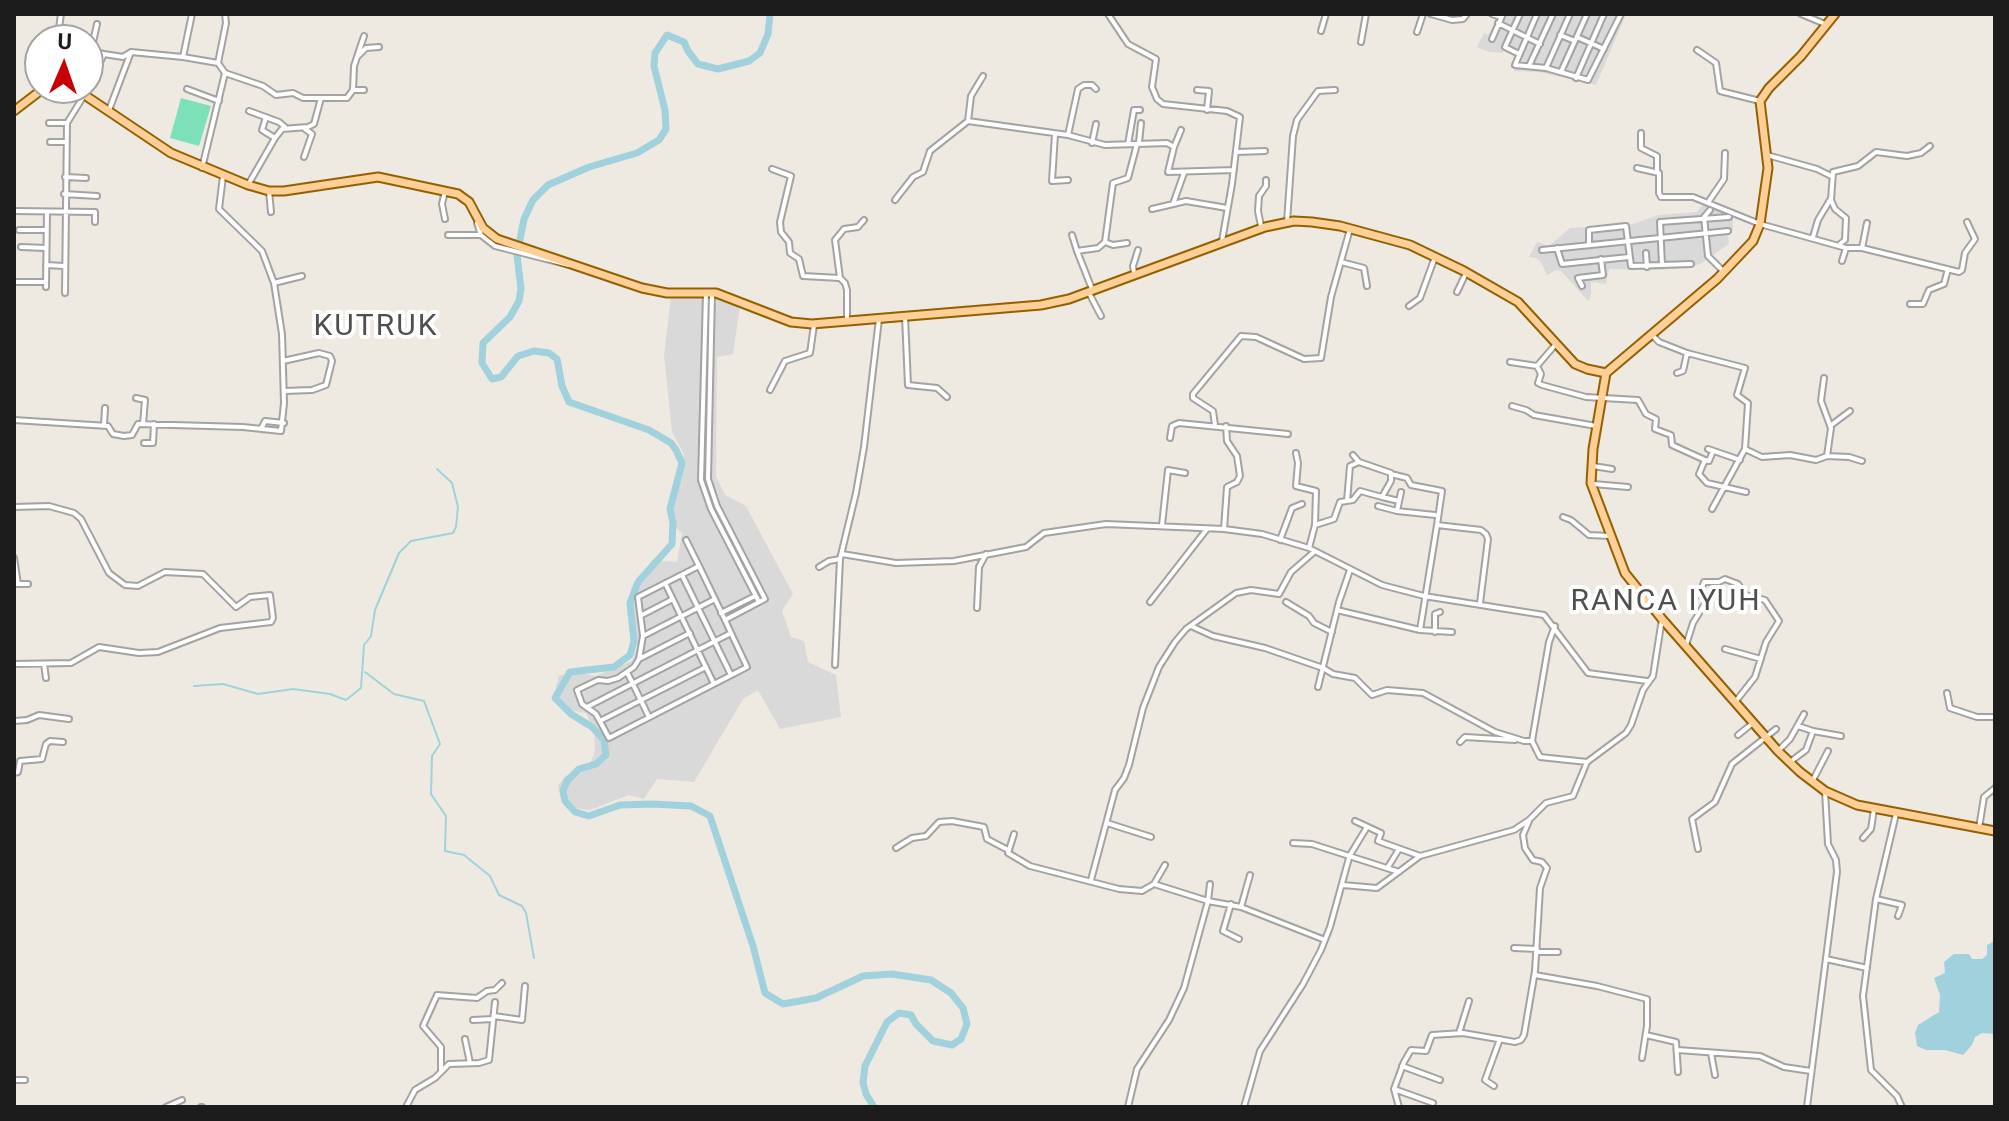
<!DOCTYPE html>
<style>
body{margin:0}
#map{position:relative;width:2009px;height:1121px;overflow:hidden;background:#eeeae1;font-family:Roboto,sans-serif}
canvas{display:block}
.frame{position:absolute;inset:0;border:16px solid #1c1c1c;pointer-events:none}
.north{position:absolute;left:24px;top:24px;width:80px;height:80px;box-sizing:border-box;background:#fff;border:2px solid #a4a4a4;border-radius:50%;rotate:2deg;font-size:22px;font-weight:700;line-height:32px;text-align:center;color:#1c1c1c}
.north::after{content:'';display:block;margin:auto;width:28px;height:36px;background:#c80004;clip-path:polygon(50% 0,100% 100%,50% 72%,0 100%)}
</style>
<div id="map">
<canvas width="2009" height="1121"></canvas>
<div class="frame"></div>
<div class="north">U</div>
</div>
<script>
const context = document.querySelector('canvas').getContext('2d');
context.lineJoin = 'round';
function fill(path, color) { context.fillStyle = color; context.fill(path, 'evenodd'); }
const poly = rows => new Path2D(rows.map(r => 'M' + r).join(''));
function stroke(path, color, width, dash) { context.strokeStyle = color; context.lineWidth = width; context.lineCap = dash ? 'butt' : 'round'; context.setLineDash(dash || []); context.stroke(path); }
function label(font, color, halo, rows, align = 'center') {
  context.font = font + ' Roboto,sans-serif'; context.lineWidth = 8; context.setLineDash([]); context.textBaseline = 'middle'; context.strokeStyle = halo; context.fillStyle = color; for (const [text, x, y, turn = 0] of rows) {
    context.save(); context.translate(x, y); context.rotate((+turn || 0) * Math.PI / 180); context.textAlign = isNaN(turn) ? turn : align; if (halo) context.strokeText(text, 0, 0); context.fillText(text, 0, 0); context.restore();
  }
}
fill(poly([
 [1485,14,1626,14,1596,85,1539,72,1514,71,1517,57,1504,51,1502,53,1489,52,1477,47,1484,33,1488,35,1497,19],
 [1705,202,1733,215,1733,230,1728,236,1729,244,1700,264,1690,267,1661,270,1609,269,1606,284,1591,282,1591,296,1588,301,1561,271,1556,270,1547,275,1541,262,1536,258,1529,257,1537,242,1549,246,1570,228,1633,224,1659,215,1697,212],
 [699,295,714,297,740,306,733,354,717,357,716,476,725,495,746,506,793,594,782,611,791,637,804,641,808,662,836,675,841,717,780,729,758,690,743,699,694,782,657,779,644,799,629,795,590,810,571,808,561,798,558,786,565,776,580,773,590,764,595,751,594,730,586,713,562,709,555,697,556,686,559,676,575,671,595,676,632,661,638,646,631,597,652,560,677,562,682,533,670,523,684,454,672,432,664,355,671,296]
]), '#dad9d9');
fill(poly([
 [181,98,211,106,199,146,170,138]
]), '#7ce0b8');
fill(poly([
 [1993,942,1995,1034,1982,1033,1975,1037,1972,1045,1963,1055,1945,1050,1926,1050,1917,1046,1915,1033,1918,1025,1939,1012,1940,995,1934,978,1945,973,1944,962,1954,954,1969,954,1972,959,1982,959,1987,955,1987,945]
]), '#a0d1dd');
stroke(poly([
 [365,672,394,694,424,701,440,744,432,756,431,794,446,816,445,851,464,855,490,876,499,895,522,906,526,913,534,958],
 [194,686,223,684,258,694,293,689,330,694,346,700,361,688,364,645,371,636,375,610,399,553,411,541,453,533,456,527,458,507,452,483,437,469]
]), '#a0d1dd', 2);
stroke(poly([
 [770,14,768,34,760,53,749,61,718,69,698,64,688,51,684,42,667,35,655,53,654,66,665,110,666,129,659,140,637,153,589,167,548,185,533,200,524,219,517,255,521,289,519,301,510,317,483,343,482,363,492,379,501,377,518,356,534,351,549,353,557,359,562,386,569,402,649,430,671,443,676,450,682,463,670,509,673,523,672,544,638,582,630,603,634,642,630,655,614,667,570,672,555,698,571,714,592,727,604,740,606,755,596,764,579,769,567,781,563,791,565,801,575,812,589,816,620,805,652,804,691,806,710,816,753,946,765,993,783,1004,816,998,863,976,892,974,931,980,951,993,963,1008,967,1024,961,1039,952,1045,933,1041,916,1024,911,1015,899,1013,887,1022,865,1066,863,1083,866,1094,874,1107]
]), '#a0d1dd', 7);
const minor = poly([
 [61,14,58,35,65,40],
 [1108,14,1128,44,1156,59,1152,87,1157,99,1163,104,1227,111,1240,117,1232,184,1222,241],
 [1431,14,1452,20,1463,19,1467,14],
 [1492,14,1501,17],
 [1537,14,1515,65,1546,68,1588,80,1621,14],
 [1801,14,1825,24],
 [1498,23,1540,44],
 [1321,31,1326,14],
 [1417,32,1423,14],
 [1560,35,1575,41],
 [1577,37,1604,49],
 [1492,39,1503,14],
 [1361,42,1366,14],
 [1697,50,1716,63,1720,91,1760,101],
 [88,51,104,54],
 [91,51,97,24],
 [1519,54,1505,47,1520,14],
 [183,57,218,63,225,73,263,86,276,95,293,93,303,98,320,98],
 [357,57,366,48,379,47],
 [218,63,226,23,225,14],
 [1529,66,1553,14],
 [1546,68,1570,14],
 [1561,72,1587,14],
 [983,76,971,96,968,121,1068,135,1105,145,1167,143,1174,147,1168,172,1234,170],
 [1576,78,1604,14],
 [187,89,219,101],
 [353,90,354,66,364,36],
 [1197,90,1209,91,1207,110],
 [109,110,131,52,183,57,192,14],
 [249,111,279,122,285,127],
 [266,117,262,130,275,138],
 [49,123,67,123],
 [1641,133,1641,148,1657,156,1657,172],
 [1055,134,1052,181,1068,180],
 [1068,135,1078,89,1084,85,1092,85,1096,89],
 [50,142,66,142],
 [1092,143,1096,124],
 [1139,143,1141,123],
 [1128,144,1134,110,1140,110],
 [1174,147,1181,130],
 [1236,152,1265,151],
 [1767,155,1817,169,1831,176],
 [304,157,312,134,305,129],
 [202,168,225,73],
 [1637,168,1659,173,1659,193,1661,197,1693,197,1760,224,1846,248,1862,248,1959,272,1962,270,1965,253,1975,239,1967,222],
 [772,169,791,176,780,222,781,232,789,242,790,253,799,259,803,276,840,278,845,283,847,290,847,320],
 [65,177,86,178],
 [248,185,275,138,282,129,308,127,314,124,321,98,347,98,353,90,364,90],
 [269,191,271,212],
 [445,191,442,204,445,219],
 [64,194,97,196],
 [895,200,913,177,923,172,930,151,968,121],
 [1709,201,1724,179,1725,153],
 [1173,204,1184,173],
 [1152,209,1186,201,1227,208],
 [1710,210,1704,217,1708,256,1724,272],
 [14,211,95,212,95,222],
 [1287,222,1293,136,1297,120,1318,91,1335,90],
 [477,223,481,235,495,246,569,265],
 [1261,226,1258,211,1259,196,1266,186,1266,180],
 [19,230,46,230],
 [448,235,481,235],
 [1072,235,1077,251],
 [1813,237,1818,220,1830,200],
 [1105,242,1113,245,1127,243],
 [1840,244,1845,240,1846,218,1835,209,1831,200,1833,172,1858,166,1876,152,1907,156,1921,153,1930,146],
 [1589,245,1589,230,1626,226,1631,266,1691,264],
 [21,247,46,248],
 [1557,248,1562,264,1629,257],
 [1862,248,1867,223],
 [1542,250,1728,231],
 [1646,253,1647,267],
 [1842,261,1846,248],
 [1341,262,1364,268,1367,286],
 [46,265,64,266],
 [1662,265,1660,222,1729,217],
 [1134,273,1133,266,1138,250],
 [840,278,835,240,844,229,858,227,864,220],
 [14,282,46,282],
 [274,283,302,276],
 [1582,286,1578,278,1603,275,1601,259],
 [46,287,47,212],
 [1092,289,1077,251,1098,248,1105,242,1113,183,1128,178,1137,144],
 [1457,292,1466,273],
 [65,293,67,123,85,94,104,54,123,57,131,52],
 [712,293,708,479,717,506,765,599,725,620],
 [1089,293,1101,316],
 [706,294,701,480,711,509,759,602],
 [1910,304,1923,304,1929,290,1944,284,1948,269],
 [1409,306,1420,298,1435,257],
 [905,316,908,385,937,388,947,397],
 [1651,334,1659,342,1687,353,1745,368,1737,395,1748,403,1745,449,1712,509],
 [283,361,319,353,330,356,332,361,326,385,312,390,284,391],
 [1510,362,1537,366,1556,344],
 [1537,366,1541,374,1538,383,1542,385,1586,397,1638,400,1646,414,1656,419,1655,429,1671,435,1672,445,1705,460,1699,474,1707,483,1746,492],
 [1677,373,1683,371,1687,353],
 [770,390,785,361,810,353,814,325],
 [136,398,145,400,143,424],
 [1512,406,1526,410,1534,415,1596,426],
 [14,420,108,426,113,434,124,436,132,435,138,424,243,427,281,431,284,403,282,334,274,283,262,251,219,209,223,176],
 [104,425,105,408],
 [1215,425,1213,411,1193,398,1193,394,1241,336,1256,337,1304,359,1321,358,1331,297,1350,229],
 [1830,426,1850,411],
 [261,429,265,421,284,423],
 [1170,438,1172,426,1179,423,1288,434],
 [144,443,153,443,154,424],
 [1708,449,1740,460],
 [1745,449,1762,457,1790,455,1816,460,1827,456,1831,428,1821,401,1824,378],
 [1296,453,1298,463,1296,486,1316,491,1315,525,1309,548],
 [1827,456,1849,457,1862,461],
 [1705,460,1709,461,1713,451],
 [1593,466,1612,469],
 [1391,474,1407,478,1411,485,1442,491,1437,525,1481,530,1486,534,1488,539,1480,603],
 [1593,484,1628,487],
 [1382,497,1399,501],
 [1347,501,1350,466,1359,462,1353,455],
 [1378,506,1397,511,1435,515],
 [14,507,49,506,74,513,81,519,109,573,125,585,138,586,165,572,203,574,236,607,250,597,270,595,273,618,271,622,220,628,158,652,139,653,99,647,71,663,14,664],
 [1397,511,1401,492],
 [1563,517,1571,520,1589,535,1610,536],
 [1162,525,1168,470,1185,473],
 [1315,525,1334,519,1340,502,1353,500,1360,491,1382,497,1391,481,1391,473,1359,462],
 [1224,529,1227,487,1237,482,1240,476,1237,456,1227,441,1226,426],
 [686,540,699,566,715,599,725,620,731,633,747,667,609,738,596,714,582,704,577,690,598,680,608,681,618,678,634,667,639,659,643,636,638,597,699,566],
 [1280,540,1292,508,1302,504],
 [842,554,896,563,954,561,1026,547,1044,533,1106,524,1224,529,1262,534,1309,548,1382,585,1424,596,1544,615,1588,673,1647,681],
 [14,558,18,584],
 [819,567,829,561,840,559],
 [682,575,731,675],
 [665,583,714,684],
 [14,584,28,584],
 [1699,595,1704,582,1719,582,1725,579,1738,584,1746,595,1765,600,1779,621,1766,642,1755,677,1736,701],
 [1150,602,1207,529],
 [1286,602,1309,616,1314,623,1332,632],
 [977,608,979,567,986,554],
 [1337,610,1420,630,1437,525],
 [721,613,755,596],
 [642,615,673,599],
 [1191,626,1213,636,1265,648,1323,668,1333,674,1355,678,1372,695,1387,690,1423,693,1495,732,1524,741,1532,741,1540,757,1587,762],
 [1420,630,1452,632],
 [1435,632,1435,614,1440,612],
 [643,636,715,599],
 [1686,645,1693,623,1704,605],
 [1725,649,1761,659],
 [639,659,690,633],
 [44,664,46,678],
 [835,665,840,559,856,493,864,447,879,319],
 [627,672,649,717],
 [1318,687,1339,602,1350,570],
 [1947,693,1950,708,1977,717,1995,717],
 [587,707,731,633],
 [14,721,27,720,39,715,69,719],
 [600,721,706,667],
 [1798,726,1813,731],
 [1738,735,1753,723],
 [1532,741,1549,642,1555,626],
 [1460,742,1465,737,1515,740],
 [1778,751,1790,739,1804,714],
 [1790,762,1806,750,1813,731,1841,736],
 [14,773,18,772,20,761,42,759,46,744,50,741,63,742],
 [1813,780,1828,751],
 [1896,814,1876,899,1863,996,1871,1070,1897,1096,1902,1107],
 [1355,821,1381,833,1378,841,1420,856],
 [1107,823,1151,837],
 [1979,828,1984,797,1995,788],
 [1014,834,1008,853,1030,866,1119,889,1142,891,1154,884],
 [1863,838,1871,829,1874,809],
 [1293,843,1312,844,1399,872],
 [896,848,912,838,926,836,939,822,952,821,984,827,987,839,1008,850],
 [1698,849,1692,819,1715,802,1732,764,1776,729],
 [1350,855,1367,827],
 [1165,865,1154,884,1208,901,1241,907,1325,940],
 [1388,867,1399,849],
 [1091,880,1115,790,1124,778,1129,765,1143,708,1159,667,1175,642,1186,629,1236,593,1251,590,1279,594,1291,572,1314,552],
 [1343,885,1377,888,1420,856,1514,830,1529,820,1546,803,1573,796,1587,762,1626,733,1631,725,1643,690,1653,676,1662,619],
 [1876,899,1902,905,1898,916],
 [1231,904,1223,931,1239,939],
 [1241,907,1250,875],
 [1514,948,1537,949],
 [1537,952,1558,952],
 [1826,959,1867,968],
 [1535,975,1597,986,1647,999,1647,1026,1642,1058],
 [494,1016,522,1020,525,986],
 [473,1020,493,1019],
 [1459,1033,1469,1001],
 [1646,1035,1676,1042,1678,1072],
 [465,1039,470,1063],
 [1678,1050,1760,1056,1784,1067,1811,1071],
 [1711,1053,1715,1075],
 [1402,1066,1440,1080],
 [441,1070,441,1047,423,1026,437,995,477,998,487,991,495,990,502,983],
 [14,1080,25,1080],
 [1494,1086,1485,1080,1500,1039],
 [1394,1089,1433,1103],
 [166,1107,182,1100],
 [201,1107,202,1107],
 [406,1107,415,1090,435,1078,449,1064,479,1063,489,1060,495,1002],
 [1128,1107,1137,1069,1169,1020,1184,988,1208,901,1210,884],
 [1244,1107,1260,1051,1303,984,1321,950,1330,927,1349,858],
 [1399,1107,1394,1089,1404,1062,1411,1050,1426,1051,1432,1035,1463,1033,1515,1042,1521,1040,1524,1035,1535,971,1540,888,1547,868,1542,862,1533,860,1525,848,1523,835,1529,821],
 [1807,1107,1837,872,1836,860,1828,844,1825,791]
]);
const primary = poly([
 [74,88,171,153,248,185,269,191,284,191,378,177,458,194,469,202,483,228,497,239,642,288,667,293,716,293,791,322,812,324,1041,305,1069,299,1265,227,1294,221,1312,222,1340,226,1410,245,1464,271,1518,302,1575,364,1587,369,1606,373],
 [14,111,44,88],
 [1606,373,1593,449,1591,483,1625,573,1662,619,1778,751,1800,772,1825,791,1857,805,1995,831],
 [1606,373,1717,279,1753,241,1760,224,1768,168,1760,101,1769,88,1801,56,1835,14]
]);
stroke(minor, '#a3a3a3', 8);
stroke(primary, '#946100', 11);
stroke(minor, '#fff', 4);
stroke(primary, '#fecf96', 7);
context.letterSpacing = '2px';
label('30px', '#4f4f4f', '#fff', [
 ["KUTRUK",376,327],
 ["RANCA IYUH",1666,602]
]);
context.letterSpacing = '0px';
</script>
